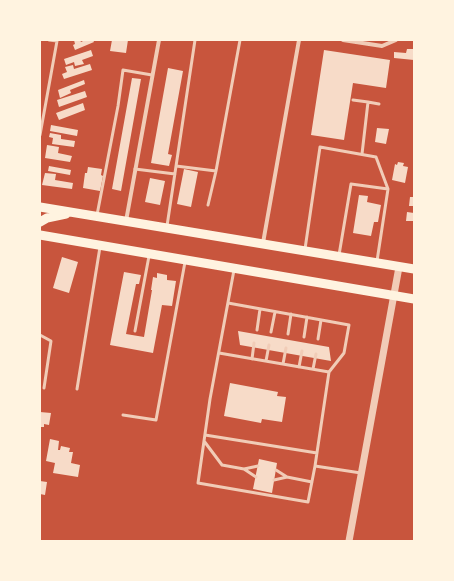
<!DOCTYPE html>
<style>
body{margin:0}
#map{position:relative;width:454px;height:581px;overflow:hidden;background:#c8553d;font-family:Lato,sans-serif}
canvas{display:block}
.frame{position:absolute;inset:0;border:41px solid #fff3e0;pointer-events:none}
</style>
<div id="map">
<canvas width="454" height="581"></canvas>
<div class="frame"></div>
</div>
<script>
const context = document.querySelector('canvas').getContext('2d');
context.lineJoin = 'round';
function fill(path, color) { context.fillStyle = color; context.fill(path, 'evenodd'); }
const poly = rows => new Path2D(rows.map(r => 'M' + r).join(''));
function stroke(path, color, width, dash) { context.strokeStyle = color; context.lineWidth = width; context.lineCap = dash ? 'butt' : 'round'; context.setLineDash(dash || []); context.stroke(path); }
fill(poly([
 [74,40,80,40,81,42,85,40,93,40,94,42,75,50,73,45,75,44],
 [112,40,128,40,126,53,110,51],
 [407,49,414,49,414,60,394,58,394,52,406,53],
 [91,50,93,56,82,60,84,64,75,66,74,62,66,65,64,59],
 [324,50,390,60,386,88,353,83,344,140,311,135],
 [90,64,92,70,64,79,62,74,67,72,65,67,73,65,74,69],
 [168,68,183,71,168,154,172,155,169,166,151,163],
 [132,78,141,79,121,191,112,189],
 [84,80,85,84,70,90,71,93,60,98,58,90],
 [85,91,87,97,59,107,57,100],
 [83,103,85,110,59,120,56,113],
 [51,125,78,130,77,136,50,131],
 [377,128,389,129,386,144,375,142],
 [50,133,61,135,61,139,75,141,74,147,52,144,53,138,49,137],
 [47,145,59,147,58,153,72,156,70,162,45,158],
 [398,162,404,163,403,166,408,167,405,183,392,180,395,164,397,165],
 [49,166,71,170,70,175,48,171],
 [88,167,102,169,101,175,103,176,100,191,83,188,85,173,87,173],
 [184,169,198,172,191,207,177,204],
 [45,173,56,174,55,180,73,183,72,189,42,185],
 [150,178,165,181,160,205,145,202],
 [359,195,368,196,367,202,381,205,378,222,374,222,371,236,353,233],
 [410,197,414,197,414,206,409,206],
 [407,212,414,213,414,221,406,221],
 [62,257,78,262,69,293,53,288],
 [124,272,141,275,139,284,136,284,126,334,144,337,152,290,151,290,153,277,157,278,157,273,167,275,167,280,176,281,172,306,162,305,153,353,110,345],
 [238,331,329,347,331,361,240,345],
 [230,383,278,392,277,396,286,397,282,422,262,419,261,423,224,416],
 [40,412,51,413,49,425,44,424,44,427,40,427],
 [50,439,59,441,58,450,60,450,61,446,70,448,69,452,73,452,71,463,80,465,78,477,53,473,55,463,46,461],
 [259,459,277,463,272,493,253,489],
 [40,481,47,482,45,495,40,494]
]), '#f7dbc8');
stroke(poly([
 [353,100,368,102],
 [40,135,57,41,49,40],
 [362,154,368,102,379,104],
 [176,166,216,171],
 [135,169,175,174],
 [208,205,216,171,240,40],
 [97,215,118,106,123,70,152,75],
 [167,226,195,40],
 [305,249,320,147,376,157,388,189,377,261],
 [339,255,351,184,388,189],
 [234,270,210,399,198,483,308,502,315,466,361,473],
 [228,303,349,325,344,353,329,372,315,466],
 [257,330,260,309],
 [135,331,149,256],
 [271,332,275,312],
 [288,334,291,314],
 [40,335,51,341,44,388],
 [304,337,307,317],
 [318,339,321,320],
 [219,353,329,372],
 [252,359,254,343],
 [266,361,269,345],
 [283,364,286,348],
 [299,367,302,351],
 [313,369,316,354],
 [77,389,100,247],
 [123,415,156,420,185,262],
 [205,435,317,453],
 [204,441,222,465,244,469],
 [276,470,287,477,312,482],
 [256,477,244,469,258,466],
 [274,480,287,477]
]), '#f1ccb7', 3);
stroke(poly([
 [343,40,382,46,396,40],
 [126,221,159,40],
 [263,243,299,40]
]), '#f1ccb7', 4);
stroke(poly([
 [349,541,399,267]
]), '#f1ccb7', 7);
stroke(poly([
 [40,207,414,269],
 [40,222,47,218,66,214],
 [40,235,414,299]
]), '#fff3e0', 9);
</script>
